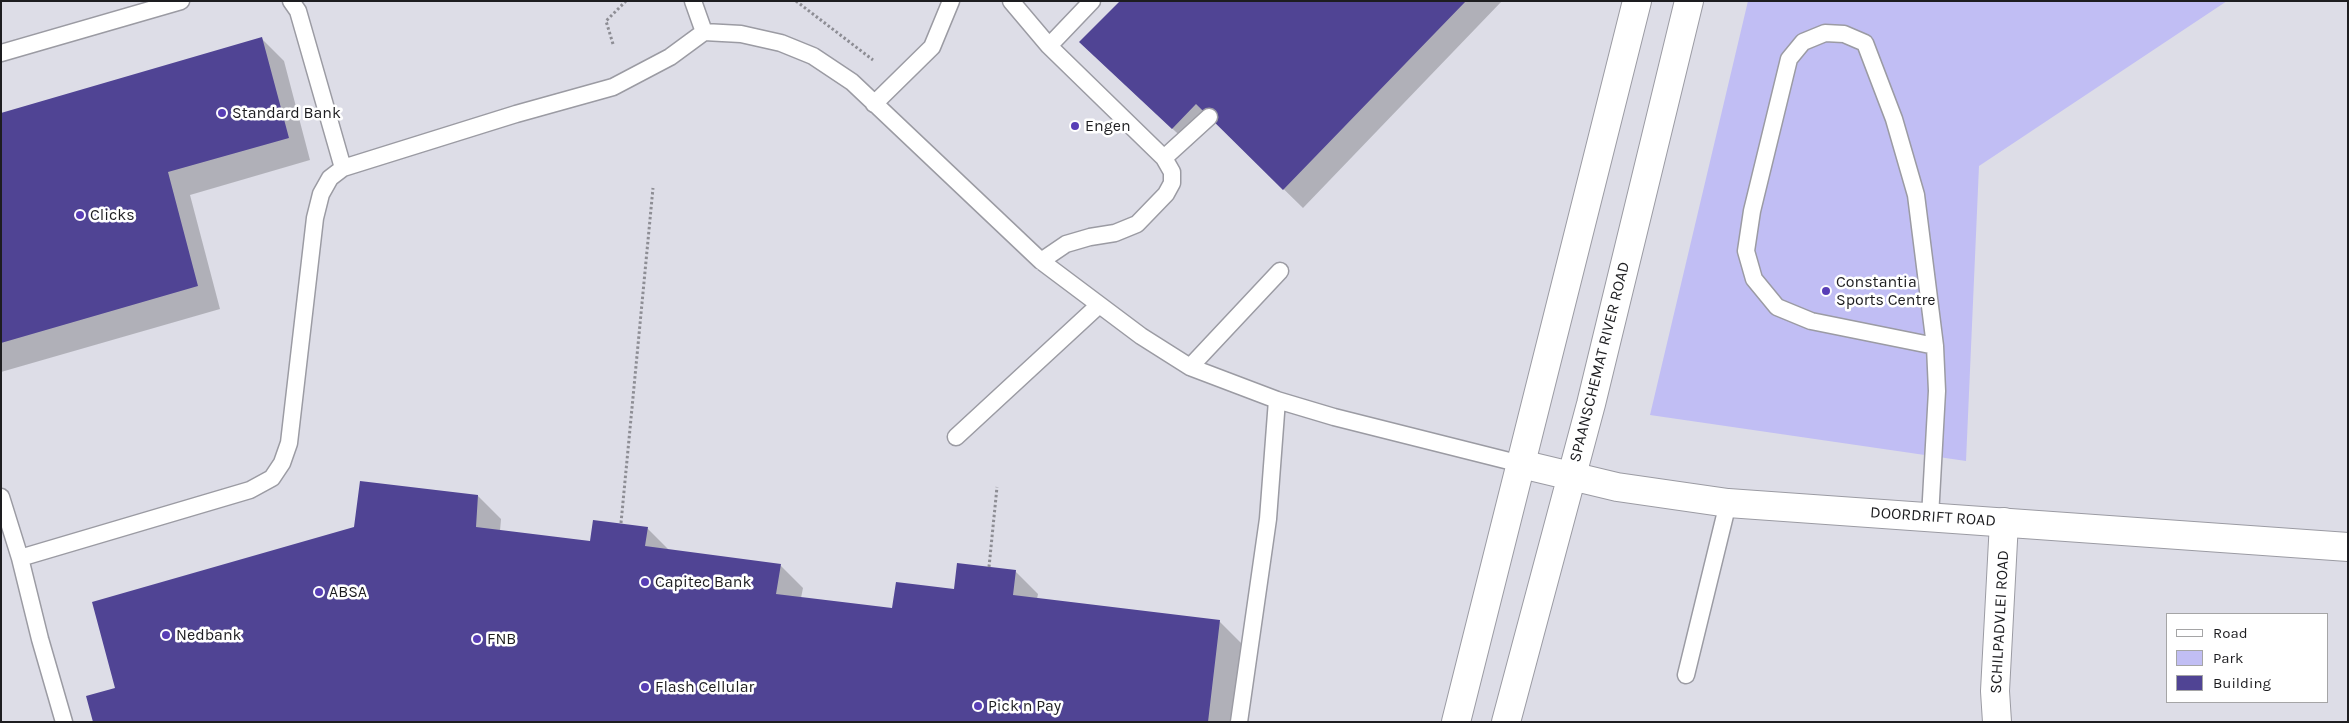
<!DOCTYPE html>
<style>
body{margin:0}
#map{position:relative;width:2349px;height:723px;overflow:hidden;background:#dddde7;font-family:Karla,sans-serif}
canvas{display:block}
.frame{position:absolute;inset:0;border:2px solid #1d1d20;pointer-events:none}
.legend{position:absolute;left:2166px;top:613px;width:162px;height:90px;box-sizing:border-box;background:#fff;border:1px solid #a5a5a6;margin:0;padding:6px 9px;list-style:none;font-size:15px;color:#1d1d20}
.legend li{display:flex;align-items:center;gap:10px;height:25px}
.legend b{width:25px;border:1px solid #a5a5a6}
</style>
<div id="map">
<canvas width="2349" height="723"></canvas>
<div class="frame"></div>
<ul class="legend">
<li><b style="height:6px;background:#fff"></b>Road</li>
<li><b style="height:14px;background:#c1bef4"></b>Park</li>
<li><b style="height:14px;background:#504494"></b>Building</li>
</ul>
</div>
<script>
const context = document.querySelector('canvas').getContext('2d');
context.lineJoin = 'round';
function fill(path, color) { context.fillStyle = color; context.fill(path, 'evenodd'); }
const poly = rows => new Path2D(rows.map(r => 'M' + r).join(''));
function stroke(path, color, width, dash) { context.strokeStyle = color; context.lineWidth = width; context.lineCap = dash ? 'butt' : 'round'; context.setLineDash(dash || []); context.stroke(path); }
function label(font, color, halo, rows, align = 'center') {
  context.font = font + ' Karla,sans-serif'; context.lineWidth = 5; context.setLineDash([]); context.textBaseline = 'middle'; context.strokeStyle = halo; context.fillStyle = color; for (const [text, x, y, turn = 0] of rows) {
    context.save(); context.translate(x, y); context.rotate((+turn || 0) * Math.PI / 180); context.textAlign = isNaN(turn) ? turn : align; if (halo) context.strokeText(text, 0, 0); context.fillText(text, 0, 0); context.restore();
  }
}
fill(poly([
 [1748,1,2227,1,1979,166,1966,461,1650,415]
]), '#c1bef4');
fill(poly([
 [1121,1,1502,1,1303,208,1215,122,1191,146,1099,60],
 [261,38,284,61,310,160,190,195,220,309,1,372,1,115],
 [478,496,501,519,500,531,591,542,647,528,670,551,780,565,803,588,801,598,893,609,1015,571,1038,594,1037,599,1219,621,1242,644,1233,722,94,722,116,689]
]), '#0003');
fill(poly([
 [1120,1,1466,1,1283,190,1196,104,1172,129,1079,42],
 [262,37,289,138,168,172,198,286,1,343,1,113],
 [360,481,478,495,476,527,590,541,593,520,648,527,645,546,781,564,776,594,892,608,896,582,954,589,957,563,1016,570,1013,595,1220,620,1208,722,93,722,86,696,115,688,92,602,354,527]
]), '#504494');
const lane = poly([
 [291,1,298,11,343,168],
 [693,1,704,32,741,34,781,43,813,56,852,82,1041,261,1141,336,1190,367,1277,400,1334,417,1521,464],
 [1011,1,1049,46,1092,1],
 [1049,46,1164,158,1209,117],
 [1,53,181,1],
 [874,104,932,47,951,1],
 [1041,261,1066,244,1090,237,1115,233,1137,224,1166,194,1172,183,1172,172,1164,158],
 [1190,367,1280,271],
 [956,437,1099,305],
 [1,497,20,558],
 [1930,517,1937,391,1935,346,1916,195,1894,119,1865,43,1844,34,1825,33,1803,42,1789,59,1752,211,1746,251,1754,279,1777,307,1811,321,1935,346],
 [1686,675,1728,503],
 [64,722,40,639,20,558,250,490,272,478,282,463,289,443,315,218,321,194,330,178,343,168,516,114,613,87,670,57,704,32],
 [1239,722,1268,519,1277,400]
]);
const street = poly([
 [1997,722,1995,691,2004,522]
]);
const secondary = poly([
 [1521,464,1617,487,1728,503,2348,547],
 [1456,722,1637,1],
 [1506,722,1591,404,1689,1]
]);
stroke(lane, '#9b9ba3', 19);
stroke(street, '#9b9ba3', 30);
stroke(secondary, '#9b9ba3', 30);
stroke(poly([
 [796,1,873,60],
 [613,44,606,21,626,1],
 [621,523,653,188],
 [989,567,997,487]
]), '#8d8d94', 3, [2.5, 2.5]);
stroke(lane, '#fff', 16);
stroke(street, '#fff', 28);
stroke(secondary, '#fff', 28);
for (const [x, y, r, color] of [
 [222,113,5,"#583eb6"],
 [1075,126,5,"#583eb6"],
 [80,215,5,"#583eb6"],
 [1826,291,5,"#583eb6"],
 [645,582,5,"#583eb6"],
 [319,592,5,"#583eb6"],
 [166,635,5,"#583eb6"],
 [477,639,5,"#583eb6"],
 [645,687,5,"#583eb6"],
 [978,706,5,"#583eb6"]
]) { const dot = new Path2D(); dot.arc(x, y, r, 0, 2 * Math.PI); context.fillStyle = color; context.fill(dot); stroke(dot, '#fff', 2); }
label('16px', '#1d1d20', '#fff', [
 ["Standard Bank",232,113],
 ["Engen",1085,126],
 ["Clicks",90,215],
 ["Constantia",1836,282],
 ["Sports Centre",1836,300],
 ["Capitec Bank",655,582],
 ["ABSA",329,592],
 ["Nedbank",176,635],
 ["FNB",487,639],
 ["Flash Cellular",655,687],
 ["Pick n Pay",988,706]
], 'left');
label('16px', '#1d1d20', '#fff', [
 ["SPAANSCHEMAT RIVER ROAD",1600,362,-76],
 ["DOORDRIFT ROAD",1933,517,4],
 ["SCHILPADVLEI ROAD",2000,622,-87]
]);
</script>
